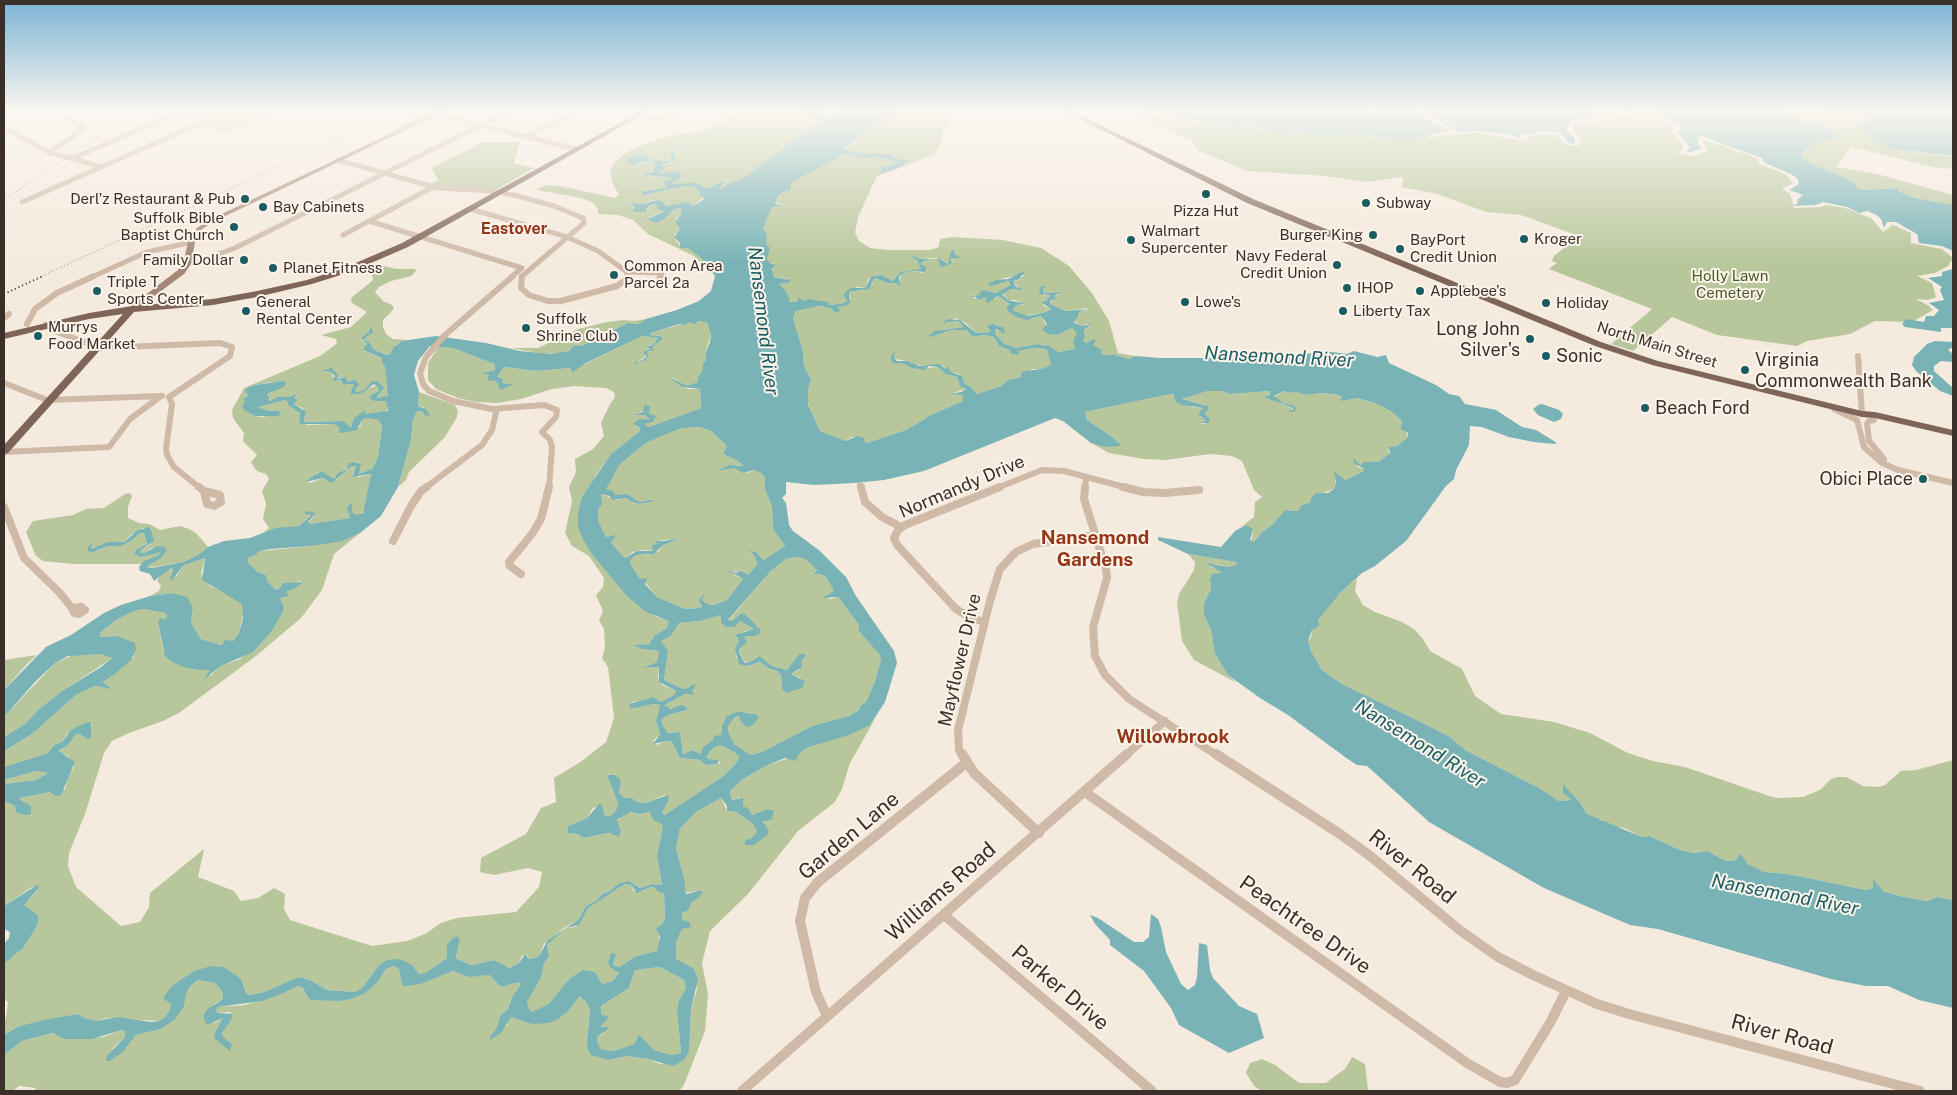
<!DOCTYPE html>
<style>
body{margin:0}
#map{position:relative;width:1957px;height:1095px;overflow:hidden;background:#f5eade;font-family:"Public Sans",sans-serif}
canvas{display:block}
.frame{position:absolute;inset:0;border:5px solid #3b2f29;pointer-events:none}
</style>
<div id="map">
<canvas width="1957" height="1095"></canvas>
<div class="frame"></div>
</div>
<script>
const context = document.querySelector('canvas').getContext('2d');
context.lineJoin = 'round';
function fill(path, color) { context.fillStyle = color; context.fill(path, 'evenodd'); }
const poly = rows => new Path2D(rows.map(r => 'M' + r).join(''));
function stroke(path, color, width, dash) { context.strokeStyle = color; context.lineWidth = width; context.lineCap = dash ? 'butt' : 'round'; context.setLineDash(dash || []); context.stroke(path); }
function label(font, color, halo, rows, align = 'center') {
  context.font = font + ' "Public Sans",sans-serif'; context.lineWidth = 4; context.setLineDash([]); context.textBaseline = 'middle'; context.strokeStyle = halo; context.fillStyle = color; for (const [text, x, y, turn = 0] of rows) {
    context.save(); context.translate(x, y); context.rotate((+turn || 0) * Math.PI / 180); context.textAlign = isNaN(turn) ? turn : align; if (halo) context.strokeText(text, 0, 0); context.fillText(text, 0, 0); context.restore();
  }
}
fill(poly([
 [188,111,275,111,228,131,199,125,213,119,213,118],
 [737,111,801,111,824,122,794,139,783,150,742,179,721,190,719,189,727,180,726,179,709,188,702,185,672,184,678,180,670,173,659,173,662,165,672,163,674,152,670,149,673,147,669,149,673,153,669,161,651,161,646,156,631,155,635,166,644,161,655,164,652,173,648,174,648,176,673,178,666,181,667,188,643,191,643,196,685,186,697,188,704,197,693,206,688,202,666,206,654,200,643,204,621,202,632,204,635,207,632,210,648,210,650,205,657,204,665,211,647,218,660,222,675,209,681,208,681,214,676,219,676,223,680,229,674,235,676,240,682,248,688,248,702,258,709,264,715,276,694,256,648,234,633,220,618,215,598,214,598,208,592,202,581,198,537,190,546,185,559,186,615,198,619,195,613,184,610,171,615,162,626,152,663,137,710,129],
 [897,111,961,111,950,115,951,122,943,131,940,146,935,154,900,168,877,176,858,217,855,233,859,241,870,248,889,250,930,250,939,247,940,239,952,237,1003,240,1041,248,1069,266,1092,293,1109,321,1118,353,1135,356,1129,359,1115,355,1103,355,1092,345,1093,339,1087,343,1083,341,1085,337,1084,330,1091,326,1088,324,1082,326,1073,321,1079,312,1088,310,1086,308,1066,311,1050,304,1054,296,1060,294,1060,292,1044,293,1043,286,1043,295,1051,295,1043,305,1051,309,1046,312,1025,316,1014,311,1013,309,1017,305,1026,305,1015,300,1008,300,1002,292,1011,289,1021,290,1012,281,1019,280,1025,274,1001,279,1010,283,1011,286,996,293,988,291,980,295,971,295,977,300,985,296,995,299,998,296,1010,304,1009,312,1033,319,1041,316,1046,325,1064,332,1072,328,1077,332,1075,349,1058,352,1045,345,1038,344,1016,348,1005,344,995,334,994,330,1001,331,1003,327,995,324,990,329,991,332,976,333,966,323,955,318,945,323,958,321,964,327,941,330,931,337,951,330,967,330,972,337,984,335,994,337,999,346,1010,350,1011,354,1019,355,1017,351,1033,348,1048,349,1049,351,1051,365,1041,369,1032,369,1021,377,1008,380,1001,386,977,394,971,387,964,383,963,379,959,374,951,372,943,366,913,365,907,361,895,359,892,354,896,363,904,364,918,369,938,367,950,375,957,377,960,385,966,389,950,394,963,395,963,401,931,415,906,430,867,443,852,437,845,441,836,439,820,431,808,403,808,390,811,380,804,366,803,351,795,325,793,318,796,311,812,306,837,308,851,299,849,292,864,290,872,285,875,278,888,283,895,283,898,286,901,274,912,271,923,273,922,262,930,259,939,260,944,266,953,262,951,258,959,258,951,251,948,264,943,260,935,258,921,259,908,255,918,261,922,269,900,272,893,281,881,275,869,278,865,288,857,287,845,292,847,301,844,303,830,305,827,304,829,302,808,300,805,301,800,297,797,302,793,303,788,300,786,291,779,284,788,283,788,279,775,277,772,272,775,264,770,263,767,259,767,246,763,229,772,207,779,206,780,204,775,202,782,193,788,191,791,184,802,177,841,155,885,158,896,163,888,167,886,171,901,167,908,160,900,160,892,155,861,153,843,149,854,143,861,135],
 [1137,111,1236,128,1248,127,1278,134,1302,133,1326,136,1356,134,1399,139,1431,136,1429,139,1439,135,1476,133,1528,141,1528,136,1543,134,1556,134,1564,144,1579,146,1580,139,1572,129,1576,123,1583,121,1596,123,1600,120,1598,114,1608,112,1632,117,1629,111,1646,111,1656,114,1669,125,1672,132,1684,146,1679,154,1694,156,1707,151,1702,139,1757,158,1760,164,1786,175,1793,183,1782,189,1790,194,1794,208,1821,207,1827,205,1845,208,1871,218,1883,232,1893,225,1911,233,1911,243,1942,249,1953,258,1948,266,1935,273,1917,276,1932,283,1936,297,1928,300,1916,299,1929,306,1933,310,1912,322,1875,321,1850,334,1807,341,1797,346,1717,335,1672,317,1633,351,1611,344,1652,309,1549,269,1557,263,1552,261,1554,256,1579,236,1521,215,1486,212,1437,194,1402,187,1403,177,1366,182,1326,176,1248,171,1199,151,1192,141,1148,121],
 [1776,111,1823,111,1857,117,1863,119,1857,127,1886,148,1953,157,1953,169,1933,167,1851,147,1836,167,1877,174,1953,195,1953,205,1915,198,1898,191,1898,188,1864,190,1856,187,1846,178,1809,163,1801,155,1802,152,1817,143,1836,139,1832,132],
 [482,142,520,142,514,163,534,168,496,190,441,187,431,184,438,180,432,168],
 [383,266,397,269,415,269,416,271,411,276,391,281,379,287,375,292,383,301,392,305,394,309,383,320,383,327,386,334,393,339,407,340,397,344,390,354,386,355,373,349,370,343,364,339,370,334,369,332,361,339,367,344,364,351,382,358,385,366,389,394,386,397,376,398,384,388,372,381,364,390,357,392,355,390,358,387,353,379,348,382,342,377,336,379,334,369,323,372,331,372,336,381,342,380,343,384,354,384,350,393,352,395,377,385,380,388,379,391,371,395,375,401,386,401,388,406,386,412,364,414,364,411,351,428,344,421,304,422,306,415,302,408,294,404,297,398,293,395,289,397,277,397,272,401,267,397,267,394,273,392,273,382,255,385,245,402,245,411,255,416,262,417,272,415,275,416,277,411,269,411,258,407,286,400,289,406,300,413,299,422,308,425,334,424,339,427,339,432,360,427,362,420,366,418,379,420,382,428,378,456,373,468,359,474,358,462,339,473,334,479,318,472,313,478,307,481,309,483,324,478,336,480,352,466,356,466,352,475,359,477,371,474,364,510,360,515,356,515,352,512,352,504,347,507,351,518,310,524,308,523,315,515,311,514,299,526,264,532,269,528,263,519,266,504,262,491,269,479,266,474,257,471,253,466,251,462,257,455,243,441,244,433,233,418,232,410,244,388,320,356,335,345,337,342,336,339,321,335,351,327,367,312,352,303,351,298,372,281,373,279,371,271],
 [646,319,638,324,628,323,581,346,573,346,569,351,559,353,543,354,511,348,538,348,578,329,607,322,624,320,635,321],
 [704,321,708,322,710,326,711,334,705,355,706,360,703,363,702,372,698,382,687,387,670,376,680,386,689,389,700,389,701,408,649,427,643,424,652,422,653,416,649,414,648,409,635,415,645,415,650,420,636,423,634,425,639,427,640,431,611,454,596,475,578,513,654,616,670,621,667,628,655,635,649,644,634,645,642,649,659,651,657,662,644,668,659,667,658,677,662,685,676,691,674,695,661,702,653,697,641,701,632,702,631,708,654,704,660,705,656,721,660,734,653,741,656,745,667,741,672,742,680,758,700,760,706,765,719,764,720,762,708,759,707,756,712,749,720,745,734,752,739,757,737,762,722,777,666,815,662,813,669,800,665,795,645,803,637,802,632,798,625,798,619,793,621,783,609,774,607,775,618,803,616,811,610,816,605,816,602,805,593,808,587,818,568,826,567,833,577,834,584,838,621,831,617,821,628,812,640,814,651,812,663,825,657,856,662,885,652,884,640,888,629,881,619,883,610,891,602,894,596,901,586,906,578,920,564,928,544,944,538,957,529,959,526,954,522,956,519,963,508,968,494,960,472,965,457,959,456,956,460,940,447,958,425,973,419,974,412,965,378,966,362,988,355,992,327,990,310,980,300,977,264,992,249,995,246,993,242,981,211,966,171,1004,169,1011,165,1017,159,1021,108,1018,96,1021,84,1018,78,1014,19,1026,4,1035,4,1021,6,1018,8,1002,4,999,4,964,23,948,36,928,39,918,24,905,38,890,32,887,4,906,4,801,15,806,20,798,65,789,68,777,74,767,68,756,59,752,68,745,76,734,80,734,87,739,92,724,67,734,62,742,54,745,48,753,4,767,4,751,32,734,76,695,95,686,110,688,103,682,114,675,134,656,117,636,100,637,100,633,116,620,134,611,144,609,165,613,167,615,165,620,158,623,163,650,199,670,210,669,210,676,221,666,240,659,272,631,283,612,284,607,280,598,286,597,286,592,296,588,301,581,289,584,283,583,279,589,276,590,268,582,266,575,258,572,248,563,248,558,255,555,260,551,311,546,349,538,360,533,334,554,322,590,301,618,256,656,179,713,163,721,129,733,112,741,104,753,85,814,69,853,68,866,76,887,121,926,140,922,149,907,150,893,204,849,198,877,234,891,241,901,258,898,274,888,285,894,284,909,290,920,372,946,407,941,425,934,441,923,457,918,516,912,539,887,542,872,528,868,494,875,480,872,481,858,526,834,541,808,556,802,554,778,582,761,606,742,614,718,608,667,602,658,605,648,604,629,599,620,603,611,596,595,603,587,604,578,589,556,572,546,565,533,572,501,569,487,576,472,575,459,593,449,604,436,601,423,610,404,615,397,614,392,606,388,574,386,552,389,521,399,497,403,476,402,458,398,436,389,428,380,428,363,439,346,453,348,494,364,495,370,482,374,490,374,504,387,513,384,505,384,496,377,504,367,536,371,571,368,575,369,632,341,643,336,658,338,654,344,648,346,651,349,645,351,647,355,637,362,644,361,649,356,646,352,652,351,652,347,663,339,660,336,650,335,651,333,688,322],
 [1208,391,1222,391,1230,394,1270,391,1270,395,1264,397,1294,409,1290,410,1296,410,1291,405,1283,403,1274,397,1284,391,1291,393,1297,392,1305,395,1323,393,1339,395,1342,397,1342,401,1358,398,1377,404,1392,412,1402,421,1408,437,1397,446,1388,448,1389,454,1378,462,1363,462,1361,465,1354,459,1358,467,1364,469,1365,471,1344,480,1337,473,1334,489,1315,496,1311,502,1306,504,1298,511,1285,510,1272,525,1262,532,1254,542,1251,542,1253,532,1246,525,1241,527,1254,517,1255,502,1262,497,1254,490,1242,461,1232,456,1210,454,1166,460,1143,459,1109,453,1091,443,1104,447,1121,445,1111,436,1087,420,1085,412,1171,394,1191,407,1203,408,1200,416,1206,421,1198,423,1205,424,1209,418,1203,413,1206,405,1182,399],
 [419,392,455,405,458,411,457,417,445,437,409,472,406,480,398,487,411,440,413,420,417,411,427,413,423,407,418,406],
 [699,427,711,431,727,446,723,454,736,460,744,466,734,465,716,470,734,468,747,473,754,470,761,473,765,477,765,489,772,507,773,529,785,546,763,560,756,552,748,552,754,555,757,563,756,566,748,575,732,571,734,575,743,579,727,600,714,605,707,604,702,600,704,595,698,600,702,606,700,608,685,609,657,597,645,582,640,579,630,563,631,559,636,555,648,555,658,552,662,546,670,542,680,538,656,541,659,544,653,551,641,550,633,552,625,558,611,543,615,536,606,537,598,520,601,494,616,500,626,498,633,500,635,504,651,502,652,499,640,502,627,494,615,496,612,491,605,489,620,464,646,443,658,437,682,428],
 [130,493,132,496,128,507,128,518,139,523,149,524,160,530,180,526,189,529,196,533,208,547,198,555,183,562,148,568,147,566,165,553,152,548,144,553,140,553,141,550,151,544,151,528,143,528,131,535,124,542,114,542,92,549,91,547,95,542,87,549,97,551,109,546,121,546,131,541,140,533,144,533,147,544,137,549,140,557,157,551,161,552,161,554,141,564,73,564,43,561,36,556,26,532,33,521,73,515,86,509,104,508,125,494],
 [1188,554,1238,562,1236,565,1229,567,1215,564,1209,566,1223,571,1223,573,1211,581,1211,589,1204,603,1204,615,1211,630,1215,654,1228,675,1237,683,1194,660,1182,641,1177,603,1179,594,1194,570,1195,562],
 [797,557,805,559,817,570,812,574,813,575,820,574,826,577,835,591,832,594,825,596,830,599,838,597,859,625,858,630,881,655,881,660,875,681,866,702,859,710,849,716,812,726,762,752,751,755,734,744,728,731,728,726,736,716,756,714,746,713,740,711,722,726,721,735,703,747,700,754,693,750,683,754,680,732,668,733,662,726,661,720,668,715,687,710,667,708,664,705,666,703,685,694,694,695,688,688,683,689,664,680,668,651,660,641,671,636,679,623,700,621,721,615,721,622,740,621,755,629,745,631,735,637,739,640,736,657,747,666,760,662,768,668,777,671,781,675,782,689,801,678,791,674,799,670,799,654,787,670,772,666,758,656,750,662,746,663,739,653,744,636,755,636,758,626,751,622,747,616,740,614,732,621,728,621,771,571,786,559],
 [205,558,201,574,210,586,236,598,242,603,244,609,239,633,233,641,221,645,201,639,191,623,193,608,172,593,150,596,159,591,161,586,157,580,164,571,171,568,176,577,184,565],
 [1357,578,1355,591,1363,605,1375,612,1402,622,1414,629,1423,639,1430,651,1462,669,1475,696,1501,714,1554,722,1590,733,1628,753,1653,761,1685,767,1772,797,1780,798,1803,797,1820,790,1831,779,1838,777,1846,777,1863,786,1879,787,1885,785,1901,771,1916,770,1953,760,1953,900,1937,897,1927,901,1899,896,1883,891,1873,880,1873,888,1866,890,1788,874,1764,872,1747,865,1741,853,1736,860,1726,861,1707,851,1694,853,1680,850,1651,836,1642,837,1624,828,1611,826,1601,819,1594,819,1587,814,1581,804,1570,797,1573,800,1559,801,1539,788,1465,750,1450,737,1429,726,1342,684,1322,670,1311,651,1308,641,1311,637,1312,630,1326,608,1340,593],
 [101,654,110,656,111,659,62,691,38,710,25,724,4,737,4,717,55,663,73,655],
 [37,655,26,665,4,690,4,660],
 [876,717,850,763,842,789,835,802,798,831,748,894,710,931,702,963,708,994,705,1031,684,1085,679,1091,34,1091,36,1088,19,1086,13,1091,4,1091,4,1055,22,1041,54,1033,64,1039,103,1037,122,1030,126,1031,125,1037,112,1049,123,1052,136,1035,161,1029,184,1007,186,994,190,986,198,980,215,983,222,991,223,999,214,1004,214,1023,223,1018,215,1032,223,1037,222,1033,230,1022,231,1012,218,1013,216,1010,218,1007,245,1005,284,993,298,986,303,988,308,998,340,1001,351,999,364,994,377,983,386,969,394,966,399,969,402,983,421,984,453,971,469,976,489,975,501,987,519,982,520,986,513,995,508,1009,500,1016,497,1027,490,1037,507,1026,508,1020,511,1017,531,1024,568,1011,580,996,587,1003,590,1011,587,1040,608,1060,628,1056,648,1059,661,1064,689,1052,691,1009,697,989,693,968,675,959,676,943,682,929,685,928,682,920,682,912,691,903,700,897,700,890,685,893,685,882,676,848,680,829,696,812,721,798,727,811,736,812,753,824,757,831,757,834,750,839,754,845,761,838,767,809,752,815,743,806,740,798,732,800,730,793,731,790,743,779,768,765,789,758,806,748,870,725],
 [36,771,48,773,36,780,4,784,4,780],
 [625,884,631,885,634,891,643,891,651,887,655,888,664,893,665,919,658,930,660,945,657,951,636,956,619,967,613,965,616,954,611,968,619,973,613,981,602,984,569,979,549,1005,532,1012,529,1009,527,1002,529,995,541,977,544,964,549,956,547,945,566,928,575,927,581,921,587,908],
 [660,967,684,980,686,988,679,1000,677,1010,681,1053,671,1055,654,1050,641,1036,638,1036,634,1044,620,1049,611,1051,601,1049,598,1044,597,1037,604,1033,600,1027,608,1017,601,1014,601,1006,629,988,635,970],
 [1352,1057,1365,1064,1368,1091,1262,1091,1254,1086,1246,1073,1250,1063,1262,1059,1275,1065,1299,1083,1326,1083,1346,1068]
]), '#b8c79b');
fill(poly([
 [801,111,819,111,828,116,833,116,843,111,897,111,843,149,861,153,890,154,900,160,908,160,901,167,880,173,883,166,888,167,896,163,885,158,884,159,877,157,864,158,844,154,802,177,791,184,790,190,782,193,778,197,775,203,781,206,772,207,763,229,767,235,766,244,770,248,767,259,770,263,776,265,772,269,774,277,791,280,788,283,779,284,786,291,790,302,797,302,799,297,805,301,808,299,829,302,828,304,830,305,844,303,847,301,844,295,845,292,851,288,865,288,871,277,881,275,893,281,900,272,921,269,918,261,907,254,921,259,940,259,948,264,951,251,953,249,955,254,961,258,951,258,952,263,942,267,940,266,939,260,930,259,922,262,921,264,926,267,925,272,912,271,901,274,899,277,900,287,895,283,888,283,875,278,869,289,849,292,850,302,847,305,838,307,840,311,838,312,834,312,831,308,818,306,796,311,793,318,795,325,803,351,804,366,811,380,808,390,808,404,820,431,845,441,858,436,864,438,865,442,867,443,906,430,931,415,963,401,963,395,949,394,961,392,966,389,960,386,957,377,946,374,938,367,929,366,925,370,912,368,904,364,893,363,891,361,891,356,895,351,894,358,897,361,907,361,919,366,939,364,946,369,947,366,951,372,962,376,964,383,971,387,977,394,1001,386,1008,380,1021,377,1021,373,1025,371,1041,369,1051,365,1047,349,1033,348,1018,351,1019,355,1011,354,1010,350,999,346,994,337,984,335,972,337,967,330,951,330,931,337,928,336,935,331,964,327,958,321,943,323,948,319,960,320,976,333,991,332,987,326,993,324,1003,327,1005,334,996,329,995,334,1005,344,1016,348,1038,344,1049,346,1058,352,1075,349,1073,341,1077,333,1072,328,1057,335,1048,334,1042,330,1047,324,1041,316,1027,320,1019,318,1009,312,1006,309,1010,304,998,296,988,303,985,301,987,297,977,300,976,297,969,296,980,295,980,292,983,290,996,293,1011,285,1008,281,990,286,988,284,996,280,1008,279,1022,272,1026,273,1021,276,1020,279,1013,281,1016,287,1021,288,1022,290,1011,289,1002,294,1008,300,1027,304,1017,305,1013,309,1014,311,1028,316,1046,312,1051,309,1041,302,1046,301,1051,295,1039,294,1041,286,1047,287,1043,288,1044,293,1062,292,1054,296,1056,299,1051,300,1050,304,1066,311,1088,309,1079,312,1078,317,1073,322,1082,326,1092,324,1084,330,1085,337,1083,341,1087,343,1093,339,1096,340,1093,345,1102,350,1101,353,1103,355,1115,355,1129,359,1135,356,1159,358,1282,358,1325,351,1347,354,1354,351,1377,357,1386,355,1389,363,1436,385,1449,394,1459,396,1465,404,1496,410,1522,427,1536,430,1557,443,1555,444,1534,442,1509,437,1482,427,1470,426,1469,445,1456,470,1454,479,1446,486,1406,541,1375,566,1362,573,1340,593,1318,620,1319,626,1312,630,1308,641,1311,651,1322,670,1342,684,1429,726,1450,737,1465,750,1539,788,1559,801,1572,800,1563,793,1563,784,1581,804,1587,814,1642,837,1650,836,1680,850,1694,853,1707,851,1726,861,1736,860,1741,853,1747,864,1764,872,1788,874,1866,890,1873,888,1873,879,1883,891,1899,896,1927,901,1937,897,1953,900,1953,1008,1919,1000,1888,986,1866,986,1831,979,1658,929,1630,925,1544,888,1429,822,1367,766,1357,765,1345,757,1288,715,1260,698,1228,675,1215,654,1211,630,1204,615,1204,603,1211,589,1211,581,1209,580,1212,574,1223,573,1206,563,1229,567,1236,565,1237,562,1188,554,1158,540,1158,537,1221,547,1235,531,1246,525,1253,529,1250,540,1254,542,1262,532,1272,525,1285,510,1298,511,1301,506,1311,502,1311,498,1316,493,1328,493,1334,489,1336,481,1334,471,1345,480,1364,471,1364,469,1354,463,1353,458,1361,465,1363,462,1378,462,1389,454,1390,452,1388,447,1397,446,1408,437,1408,433,1401,429,1402,421,1392,412,1377,404,1358,398,1342,401,1340,400,1342,397,1339,395,1323,393,1305,395,1297,392,1291,393,1284,391,1274,396,1283,403,1295,406,1296,410,1292,412,1287,411,1293,410,1293,408,1263,397,1270,395,1270,391,1230,394,1222,391,1208,391,1182,399,1208,406,1209,409,1204,413,1209,418,1210,421,1208,423,1196,423,1206,421,1198,414,1203,408,1182,405,1175,401,1174,395,1171,394,1085,412,1087,420,1111,436,1121,445,1120,446,1104,447,1091,443,1063,421,1055,418,924,471,884,480,854,483,814,485,786,482,786,494,782,498,786,503,789,525,793,531,820,551,846,577,856,596,894,651,897,663,885,702,870,725,849,735,806,748,798,755,796,761,785,758,768,765,743,779,731,790,730,793,732,800,743,798,743,806,749,809,752,815,767,809,774,811,772,819,763,822,769,831,767,835,754,845,745,845,745,840,750,839,756,834,757,831,753,824,736,812,727,811,727,806,721,798,696,812,680,829,676,848,685,882,685,893,687,894,700,890,702,893,700,897,691,903,688,910,682,913,682,920,689,922,691,927,682,929,676,943,676,959,693,968,698,979,691,1009,689,1052,684,1060,673,1066,648,1059,628,1056,608,1060,591,1055,588,1050,587,1040,590,1011,587,1003,580,996,568,1011,558,1019,549,1023,531,1024,511,1017,502,1032,490,1040,490,1037,497,1027,500,1016,508,1009,513,995,520,986,519,982,501,987,489,975,469,977,453,971,421,984,404,986,402,984,399,969,394,966,386,969,377,983,364,994,351,999,340,1001,312,1000,308,998,303,988,298,986,284,993,262,1001,218,1007,216,1010,218,1013,233,1014,230,1022,222,1033,223,1037,232,1044,230,1051,214,1038,215,1032,223,1018,207,1025,204,1020,204,1014,208,1009,223,999,222,991,215,983,198,980,190,986,186,994,184,1007,175,1019,161,1029,136,1035,123,1052,110,1061,106,1061,106,1057,125,1037,125,1031,122,1030,92,1039,64,1039,53,1033,22,1041,4,1055,4,1035,19,1026,49,1019,78,1014,84,1018,96,1021,118,1017,151,1022,159,1021,165,1017,169,1011,171,1004,163,998,172,986,194,971,211,966,223,967,236,975,242,981,246,993,249,995,264,992,299,977,310,980,327,990,355,992,362,988,378,966,387,960,400,959,412,965,419,974,425,973,447,958,447,945,452,939,457,936,460,940,456,956,457,959,472,965,494,960,509,968,519,963,525,954,529,959,538,957,548,940,578,920,586,906,596,901,602,894,610,891,619,883,629,881,640,888,652,884,662,885,657,856,663,825,653,820,650,812,640,814,630,812,617,820,621,831,619,837,609,833,584,838,577,834,567,833,568,826,587,818,599,804,602,805,605,816,610,816,616,811,618,803,607,775,614,775,619,778,621,783,619,793,625,798,632,798,637,802,645,803,668,795,669,800,662,813,665,815,722,777,737,762,739,757,734,752,720,745,712,749,707,756,708,759,718,760,718,764,706,765,700,760,680,758,672,742,667,741,653,744,660,734,656,721,660,705,654,704,635,708,631,708,629,704,653,697,661,702,674,695,676,691,659,682,659,667,643,668,657,662,659,651,642,649,633,645,649,644,655,635,667,628,669,621,646,612,627,596,592,554,583,539,578,527,578,513,582,497,611,454,640,431,639,427,633,424,639,419,650,420,645,415,634,415,643,412,644,405,650,406,649,414,656,416,653,422,644,424,649,427,701,408,700,389,682,387,667,376,687,386,698,382,698,377,702,372,703,363,706,360,705,355,710,342,711,334,707,322,699,321,695,324,688,322,686,325,679,324,651,333,650,335,660,336,663,339,652,347,654,350,647,352,649,356,644,361,637,362,636,366,635,362,642,360,647,356,643,352,651,349,647,347,654,344,658,338,643,336,632,341,586,363,573,372,571,371,571,368,536,371,504,367,497,377,503,379,502,382,505,384,514,384,501,390,496,381,487,380,489,374,481,374,495,370,494,364,453,348,430,346,418,361,414,375,419,392,418,406,426,409,430,416,425,415,423,412,417,411,413,420,411,440,398,487,381,516,360,533,343,541,311,546,270,549,260,551,255,555,248,558,248,563,258,572,266,575,268,582,276,590,279,589,283,583,303,582,296,588,286,592,289,596,280,598,284,607,283,612,272,631,253,652,221,666,203,680,210,670,199,670,183,667,171,661,165,656,158,623,160,618,165,620,167,615,165,613,144,609,134,611,116,620,100,633,100,637,117,636,135,643,136,649,131,660,114,675,103,682,112,689,95,686,76,695,32,734,4,751,4,737,25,724,38,710,62,691,101,667,112,658,101,654,68,656,55,663,36,681,4,717,4,690,46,647,71,635,104,613,121,605,150,596,172,593,187,597,193,608,191,623,201,639,221,645,223,644,224,640,233,641,239,633,243,618,242,604,202,580,205,558,184,565,172,580,170,579,173,570,171,568,154,581,150,574,140,571,139,567,144,561,159,555,161,552,140,557,134,554,137,549,147,544,144,533,140,533,131,541,121,546,109,546,93,552,87,551,88,547,95,541,91,547,92,549,108,542,124,542,138,530,150,527,154,541,141,550,140,553,144,553,158,546,164,547,167,550,161,558,147,566,148,568,152,568,183,562,198,555,208,547,224,541,250,538,276,528,299,526,311,515,305,514,305,511,316,513,308,522,310,524,350,518,347,507,352,503,352,512,356,515,363,513,371,474,352,477,356,466,352,466,333,482,329,482,324,478,305,482,321,471,334,479,338,473,347,469,348,464,353,462,361,464,359,474,373,468,378,456,382,428,379,420,366,418,362,420,357,430,341,433,339,433,339,427,334,424,301,424,299,422,300,413,289,406,286,400,258,407,269,411,279,411,281,413,278,416,255,416,245,411,242,406,245,402,243,399,249,396,245,391,247,388,255,385,284,381,286,383,284,387,267,394,270,401,277,397,289,397,296,394,295,398,298,399,294,404,306,412,304,422,344,421,351,428,354,418,364,411,366,411,364,414,388,411,386,401,375,401,370,399,371,395,379,391,379,388,374,384,362,393,351,395,350,393,354,384,343,384,341,380,333,381,335,376,331,372,321,371,332,368,338,375,337,379,345,377,348,382,354,379,359,385,355,390,357,392,364,390,372,381,377,381,384,388,376,398,388,396,385,366,382,362,382,358,363,350,367,344,361,338,369,332,371,327,373,332,364,339,370,343,373,349,386,355,390,354,394,347,402,341,436,336,486,343,520,351,550,354,569,351,573,346,581,346,628,323,638,324,646,319,677,310,699,301,711,291,715,276,709,264,688,248,680,248,680,243,674,237,680,229,675,222,681,214,681,208,675,209,663,220,656,223,647,219,665,211,657,209,657,204,650,205,645,212,635,212,632,211,635,207,632,204,619,202,643,204,657,200,662,202,666,206,688,202,693,206,703,200,704,197,700,196,700,192,697,188,685,186,642,196,643,191,667,188,664,182,672,178,645,175,643,173,652,173,655,166,653,162,644,161,633,166,626,161,633,155,646,156,651,161,669,161,671,160,670,156,673,153,669,149,673,147,680,150,686,147,681,150,670,149,675,153,675,161,662,165,664,169,660,171,659,173,675,172,681,174,681,178,672,184,695,183,709,188,727,179,719,189,722,189,728,184,742,179,782,150,794,139,823,122],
 [699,427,711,431,727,446,723,454,736,460,744,466,730,465,715,471,734,468,743,473,754,470,761,473,765,477,765,489,772,507,773,529,785,546,763,560,756,552,748,551,754,555,757,563,756,566,748,575,741,571,736,573,727,570,743,579,727,600,714,605,707,604,702,600,706,593,698,600,702,606,700,608,685,609,657,597,645,584,647,578,640,579,630,563,631,559,636,555,654,554,662,546,681,537,664,541,655,541,658,544,652,545,653,551,637,551,625,558,611,543,616,535,606,537,598,520,599,508,602,504,601,494,609,496,613,500,626,498,637,504,651,502,653,499,640,502,627,494,615,495,613,491,606,489,620,464,646,443,659,437,682,428],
 [797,557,805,559,817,570,812,575,820,574,826,577,834,591,822,598,838,597,859,625,858,630,880,655,881,660,875,681,866,702,861,705,859,710,849,716,812,726,762,752,751,755,734,744,728,731,728,726,736,716,739,716,741,722,747,727,753,725,759,717,756,714,746,713,740,711,727,716,722,726,721,735,714,736,713,740,703,747,700,754,693,750,683,754,680,732,668,733,663,726,661,720,668,715,687,710,686,707,681,705,671,709,664,705,685,694,694,695,692,691,696,685,694,684,688,688,683,689,664,680,668,651,661,641,671,636,679,623,700,621,721,615,721,622,726,627,734,627,740,621,754,629,735,635,739,641,735,649,739,664,747,666,760,662,768,668,777,671,781,675,782,689,786,693,802,688,805,681,791,674,802,667,801,661,805,657,805,654,799,654,787,670,772,666,759,656,750,662,745,663,739,653,740,648,747,642,744,636,755,636,760,633,760,629,745,614,740,614,732,621,728,620,771,571,786,559],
 [625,884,631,885,637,893,651,887,655,888,659,892,664,893,665,919,661,925,656,928,660,937,657,951,636,956,619,967,613,965,616,954,611,953,608,963,611,968,619,973,613,981,602,984,595,972,583,970,569,979,549,1004,532,1012,529,1009,527,1002,541,977,544,964,549,956,547,945,566,928,579,925,588,908],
 [660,967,684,980,686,988,679,1000,677,1010,681,1053,671,1055,654,1050,641,1036,638,1036,634,1044,620,1049,611,1051,601,1049,598,1044,597,1037,608,1029,607,1027,600,1027,609,1017,601,1014,601,1006,629,988,635,970],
 [1146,111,1356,111,1384,113,1380,111,1414,111,1450,131,1435,133,1428,137,1399,139,1356,134,1326,136,1302,133,1278,134,1253,127,1236,128],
 [1421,111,1596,111,1593,113,1595,119,1593,120,1581,119,1571,122,1570,126,1566,128,1575,139,1575,144,1568,143,1560,132,1538,131,1536,134,1524,134,1520,136,1521,139,1508,134,1475,131,1458,132],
 [1654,111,1776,111,1833,132,1836,136,1836,139,1817,143,1802,152,1801,155,1809,163,1846,178,1855,184,1856,187,1864,190,1898,188,1898,191,1915,198,1953,205,1953,251,1942,246,1919,243,1917,234,1896,222,1887,222,1884,228,1881,219,1875,214,1867,211,1859,213,1847,207,1823,202,1816,205,1792,206,1797,204,1798,199,1803,195,1789,190,1799,184,1798,179,1791,174,1765,163,1762,158,1719,143,1704,136,1697,138,1701,149,1686,153,1690,147,1678,133,1680,127],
 [1825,111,1953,111,1953,156,1886,148,1857,127,1862,121,1869,120,1865,117],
 [1953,269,1953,328,1941,328,1941,332,1905,327,1902,324,1906,319,1924,322,1926,316,1934,316,1939,310,1929,303,1944,300,1940,290,1942,287,1928,278,1942,276,1942,272],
 [1935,341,1953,342,1953,347,1948,350,1953,354,1953,362,1941,361,1934,366,1934,371,1953,388,1953,396,1940,391,1916,371,1912,365,1914,357,1927,344],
 [1542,404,1559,410,1563,414,1561,419,1554,422,1538,415,1533,409,1538,405],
 [91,722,91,738,87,739,80,734,76,734,68,745,59,751,75,762,61,795,56,796,50,792,20,798,20,800,31,806,31,814,27,815,17,813,15,806,4,801,4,784,36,780,48,773,36,771,4,780,4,767,48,753,54,745,62,742,71,730,85,723],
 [37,885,39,886,38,889,24,905,36,914,39,918,36,928,23,948,4,964,4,944,9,938,10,932,4,929,4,906],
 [1151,914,1158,919,1161,927,1166,952,1181,984,1188,990,1195,985,1197,977,1199,943,1207,945,1210,970,1213,978,1239,1006,1257,1014,1264,1038,1229,1053,1179,1025,1171,1008,1144,971,1110,945,1110,940,1095,924,1090,915,1098,918,1134,942,1143,942,1149,937]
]), '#79b3b6');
fill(poly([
 [1424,111,1434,111,1405,119,1402,117,1424,111]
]), '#79b3b6');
stroke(poly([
 [627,111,661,119,681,111],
 [434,114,576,149],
 [4,128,49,152,102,167],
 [527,137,576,111],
 [49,152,83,129,83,127,68,119],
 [71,159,182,111],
 [337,160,438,188,493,191,514,195,554,206,583,218,584,223,521,277],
 [22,202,210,119,182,111],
 [470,209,564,236],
 [369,221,522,268,511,277],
 [343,235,433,187],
 [567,237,598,251,627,272,662,273,660,277],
 [216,255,235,248,509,111],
 [627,272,627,277],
 [92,277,147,252,192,242]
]), '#cfbaa8', 5);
stroke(poly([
 [513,276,445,335,426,357,420,373,423,384,429,391,453,401,492,409,544,405,557,410,556,417,542,432,550,440,552,447,549,488],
 [522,276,521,288,529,295,548,301,561,301,617,286,627,279,627,276],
 [659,279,661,276],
 [4,318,9,314],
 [27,324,35,309,57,293,94,276],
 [46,325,52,330,100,348,220,343,232,347,230,356,169,397],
 [1858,356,1862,414],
 [4,383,47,400,162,396],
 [169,397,172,404,166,449,167,455,174,467,200,488],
 [1834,409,1857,420,1864,447,1882,463,1898,470,1953,483],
 [1874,420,1869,421,1867,424,1869,441,1884,459],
 [4,452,109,447,130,419,161,396],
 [860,485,861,488],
 [425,488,482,445,492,430,497,409],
 [997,488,1042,470,1064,471,1128,488],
 [1085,488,1086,478]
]), '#cfbaa8', 6);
stroke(poly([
 [199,487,204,491],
 [861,487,865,502,882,517,901,527],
 [1085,487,1084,499,1106,569,1107,578,1093,627,1095,656,1105,675,1129,699,1218,756],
 [1123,487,1143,492,1164,493,1199,490],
 [204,491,220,495,221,502,214,506,207,504,204,491],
 [4,507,24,558,59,592,72,608],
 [393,541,411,506,421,491,427,487],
 [521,574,510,566,509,562,532,534,541,519,549,487],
 [81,607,85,610,79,614,74,613,72,608,81,607],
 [984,622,971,618,956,609,897,545,894,538,898,530,905,525,1000,487],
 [963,756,959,750,958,730,990,601,1000,569,1016,552,1033,544,1096,535],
 [1125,756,1165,721]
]), '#cfbaa8', 8);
stroke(poly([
 [962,754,974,773,1039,833],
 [1216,754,1340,834,1369,855,1461,931,1498,957,1533,975,1597,1004,1629,1014,1920,1091],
 [1085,792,1467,1063,1500,1082,1507,1083,1515,1080,1550,1023,1566,991],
 [944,915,1152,1091],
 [827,1016,816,992,800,921,805,898,818,882,966,763],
 [742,1091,1127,754]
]), '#cfbaa8', 10);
stroke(poly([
 [398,131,432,111]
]), '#cfbaa8', 5.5);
fill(poly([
 [438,111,445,111,211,223,201,230,196,237,191,264,184,274,138,308,135,308,131,306,178,270,183,264,189,237,197,228,207,221,438,111]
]), '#a48878');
fill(poly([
 [642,111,649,111,408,247,350,272,312,284,257,297,213,305,134,312,8,453,4,454,4,445,123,314,89,319,4,339,4,333,89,313,132,306,213,299,257,291,307,280,344,268,402,243,642,111],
 [1064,111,1071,111,1253,199,1601,342,1658,361,1862,411,1875,412,1953,430,1953,436,1875,418,1862,417,1652,365,1595,346,1247,203,1064,111]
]), '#7f6558');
stroke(poly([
 [4,200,136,111],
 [40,277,399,111]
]), '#3b2f29', 1, [0.5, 2.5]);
stroke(poly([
 [4,294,43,276]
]), '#3b2f29', 2, [1, 3]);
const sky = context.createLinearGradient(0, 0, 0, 264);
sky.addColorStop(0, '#7bb4d4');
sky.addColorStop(0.42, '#faf6f0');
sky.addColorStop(1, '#faf6f000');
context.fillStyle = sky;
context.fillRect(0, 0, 1957, 264);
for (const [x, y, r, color] of [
 [1206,194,5,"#195d62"],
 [245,199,5,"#195d62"],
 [1366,203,5,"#195d62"],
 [263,207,5,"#195d62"],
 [234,227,5,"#195d62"],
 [1373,235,5,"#195d62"],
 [1524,239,5,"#195d62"],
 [1131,240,5,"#195d62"],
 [1400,249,5,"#195d62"],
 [244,260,5,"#195d62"],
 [1337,265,5,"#195d62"],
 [273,268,5,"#195d62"],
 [614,275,5,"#195d62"],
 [1347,288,5,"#195d62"],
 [97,291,5,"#195d62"],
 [1420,291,5,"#195d62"],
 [1185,302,5,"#195d62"],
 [1546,303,5,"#195d62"],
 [246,311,5,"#195d62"],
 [1343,311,5,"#195d62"],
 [526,328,5,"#195d62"],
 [38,336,5,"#195d62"],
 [1530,339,5,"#195d62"],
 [1546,356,5,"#195d62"],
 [1745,370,5,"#195d62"],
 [1645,408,5,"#195d62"],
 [1923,479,5,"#195d62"]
]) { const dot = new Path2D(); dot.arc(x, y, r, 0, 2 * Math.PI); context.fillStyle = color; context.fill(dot); stroke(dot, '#fcf4eb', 2); }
label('15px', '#3b2f29', '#fcf4eb', [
 ["Derl'z Restaurant & Pub",235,199,"right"],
 ["Subway",1376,203],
 ["Bay Cabinets",273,207],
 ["Pizza Hut",1206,211,"center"],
 ["Suffolk Bible",224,218,"right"],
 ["Baptist Church",224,235,"right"],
 ["Walmart",1141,231],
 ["Supercenter",1141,248],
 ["Burger King",1363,235,"right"],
 ["Kroger",1534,239],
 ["BayPort",1410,240],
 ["Credit Union",1410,257],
 ["Navy Federal",1327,256,"right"],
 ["Credit Union",1327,273,"right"],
 ["Family Dollar",234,260,"right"],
 ["Common Area",624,266],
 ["Parcel 2a",624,283],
 ["Planet Fitness",283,268],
 ["Triple T",107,282],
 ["Sports Center",107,299],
 ["IHOP",1357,288],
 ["Applebee's",1430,291],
 ["General",256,302],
 ["Rental Center",256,319],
 ["Lowe's",1195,302],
 ["Holiday",1556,303],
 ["Liberty Tax",1353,311],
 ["Suffolk",536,319],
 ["Shrine Club",536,336],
 ["Murrys",48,327],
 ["Food Market",48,344]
], 'left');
label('15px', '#4a5d29', '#fcf4eb', [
 ["Holly Lawn",1730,276],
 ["Cemetery",1730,293]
]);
label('15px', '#3b2f29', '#fcf4eb', [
 ["North Main Street",1657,345,17]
]);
label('bold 16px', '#943618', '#fcf4eb', [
 ["Eastover",514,229]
]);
label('18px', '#3b2f29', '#fcf4eb', [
 ["Long John",1520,329,"right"],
 ["Silver's",1520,350,"right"],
 ["Sonic",1556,356],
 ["Virginia",1755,360],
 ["Commonwealth Bank",1755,381],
 ["Beach Ford",1655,408],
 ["Obici Place",1913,479,"right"]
], 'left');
label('18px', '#3b2f29', '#fcf4eb', [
 ["Normandy Drive",962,487,-23],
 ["Mayflower Drive",960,660,-77]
]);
label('italic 19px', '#195d62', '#fcf4eb', [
 ["Nansemond River",763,321,83],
 ["Nansemond River",1279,357,3],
 ["Nansemond River",1420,744,32],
 ["Nansemond River",1785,895,11]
]);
label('bold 19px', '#943618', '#fcf4eb', [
 ["Nansemond",1095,538],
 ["Gardens",1095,560],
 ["Willowbrook",1173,737]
]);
label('21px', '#3b2f29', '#fcf4eb', [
 ["Garden Lane",849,836,-40],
 ["River Road",1412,867,39],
 ["Williams Road",941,892,-41],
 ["Peachtree Drive",1305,925,35],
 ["Parker Drive",1060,988,40],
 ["River Road",1782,1035,15]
]);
</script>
